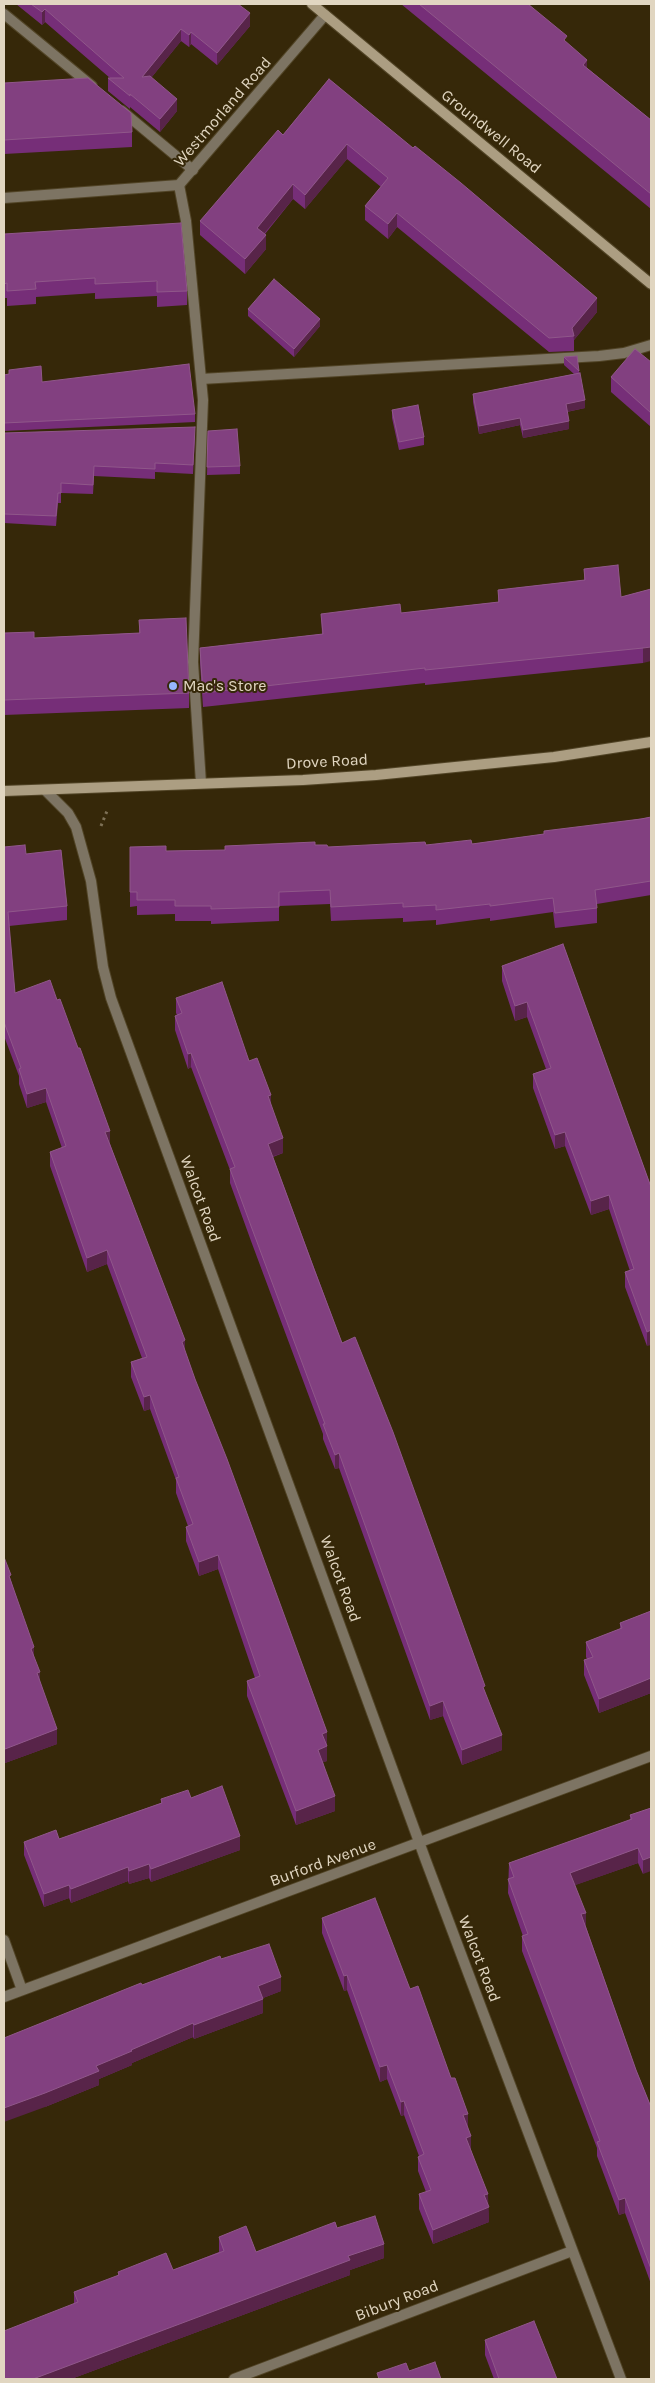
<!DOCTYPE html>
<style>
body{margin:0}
#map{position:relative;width:655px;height:2383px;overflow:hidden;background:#362809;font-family:Karla,sans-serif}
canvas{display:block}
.frame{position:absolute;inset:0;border:5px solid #e1d6c1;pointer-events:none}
</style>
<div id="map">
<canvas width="655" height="2383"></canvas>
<div class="frame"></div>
</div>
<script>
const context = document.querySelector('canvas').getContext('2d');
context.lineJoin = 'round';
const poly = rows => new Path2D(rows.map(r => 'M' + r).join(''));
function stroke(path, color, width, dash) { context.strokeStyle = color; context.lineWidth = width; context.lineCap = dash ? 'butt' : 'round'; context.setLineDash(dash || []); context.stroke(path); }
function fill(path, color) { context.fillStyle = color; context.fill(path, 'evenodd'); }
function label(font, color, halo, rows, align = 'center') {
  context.font = font + ' Karla,sans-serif'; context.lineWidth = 4; context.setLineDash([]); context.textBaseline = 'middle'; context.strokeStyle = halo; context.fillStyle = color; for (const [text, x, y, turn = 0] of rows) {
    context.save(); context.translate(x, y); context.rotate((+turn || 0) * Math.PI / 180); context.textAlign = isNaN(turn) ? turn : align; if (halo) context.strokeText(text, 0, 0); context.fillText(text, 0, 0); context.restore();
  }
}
const lane = poly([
 [4,14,92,86],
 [122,111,193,170],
 [179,185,186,221,203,400,193,662,201,783],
 [201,379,599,356,624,353,651,345]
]);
const street = poly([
 [4,198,179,185,325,15],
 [45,790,68,813,76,827,91,881,103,967,111,998,426,1861,621,2379],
 [4,1940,22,1990],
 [4,1997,651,1756],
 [234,2379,572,2251]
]);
const secondary = poly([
 [312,4,651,284],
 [4,791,303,780,376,775,554,757,651,742]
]);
stroke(lane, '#514426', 12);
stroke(street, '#514426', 12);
stroke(secondary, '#514426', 12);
stroke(poly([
 [101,826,107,811]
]), '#7e7156', 3, [2.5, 4]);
stroke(lane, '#7d7463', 10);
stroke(street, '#7d7463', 10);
stroke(secondary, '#ac9e82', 10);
fill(poly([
 [16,4,238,4,250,26,217,65,191,44,189,47,181,41,151,78,177,111,160,132,130,107,130,109,108,91,108,78,110,78,45,22,42,25],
 [401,4,528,4,567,43,587,68,651,120,651,209],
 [329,79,597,312,574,340,574,351,549,352,397,227,388,239,365,220,365,206,381,187,347,159,305,209,293,199,265,234,266,249,245,274,200,235,200,221,283,135],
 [4,83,132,132,132,147,4,154],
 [4,234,187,291,187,305,157,307,157,296,95,299,95,293,36,297,36,304,7,306,7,298,4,298],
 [248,309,320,326,294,357,248,316],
 [564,357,579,371,585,408,567,412,569,429,523,438,520,425,479,434,473,402,473,394,574,374,564,365],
 [651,362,651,427,611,392,611,377],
 [9,370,42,382,195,414,195,422,4,431,4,375,9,374],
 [392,410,424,437,424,445,399,450,392,418],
 [208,431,240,466,240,474,207,475],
 [4,433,195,436,193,474,155,472,155,479,94,476,93,494,61,493,61,503,58,503,56,526,4,523],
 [584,569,621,597,651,589,643,663,425,685,425,683,203,707,200,663,200,648,322,634,321,614,401,613,498,602,498,590,584,580],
 [139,620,189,693,189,708,4,715,4,633,34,638,139,633],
 [651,817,651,895,597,904,597,923,555,928,553,912,490,921,490,918,436,925,436,920,403,922,403,918,331,921,330,904,279,906,279,921,211,924,211,921,175,921,175,914,137,915,137,906,130,907,130,847,166,851,225,850,315,845,328,847,472,844,544,834],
 [4,847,26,854,67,906,67,920,9,926,15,993,110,1144,327,1746,327,1761,323,1762,335,1811,296,1825,247,1696,247,1681,255,1678,218,1569,199,1576,186,1541,186,1527,188,1526,176,1493,176,1480,150,1409,144,1411,131,1377,131,1362,142,1358,107,1264,87,1272,50,1166,50,1152,62,1148,46,1102,27,1108,19,1084,19,1076,4,1036],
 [563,944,651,1187,647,1346,625,1287,625,1272,630,1271,609,1209,591,1215,565,1146,555,1149,533,1088,533,1074,546,1069,527,1017,515,1021,502,981,502,966],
 [176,998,249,1061,271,1105,283,1153,273,1157,342,1343,485,1692,502,1750,462,1765,443,1716,430,1720,339,1468,335,1469,323,1439,323,1434,251,1241,230,1183,230,1170,191,1067,188,1069,175,1030,175,1016,177,1015,176,1013],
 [4,1557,34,1658,40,1682,57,1744,5,1763,4,1761],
 [651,1611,651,1693,599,1713,584,1675,584,1660,587,1659,586,1657,586,1642,620,1629,620,1623],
 [191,1798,240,1850,151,1882,149,1878,129,1884,128,1881,71,1903,69,1898,44,1907,24,1855,24,1842,59,1839,161,1803,161,1799],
 [651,1808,643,1874,638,1863,575,1885,586,1927,636,2070,651,2107,651,2284,625,2213,619,2215,597,2156,597,2148,522,1951,522,1936,523,1936,508,1893,509,1863,630,1820,630,1815],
 [322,1918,410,1989,468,2128,471,2150,488,2205,489,2222,433,2244,419,2209,419,2194,426,2192,418,2171,418,2157,419,2156,404,2115,401,2116,387,2079,380,2082,347,1990,344,1991,322,1933],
 [221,1959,281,1991,263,1998,263,2013,194,2039,193,2037,132,2063,132,2065,99,2079,99,2085,45,2107,142,1985],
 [337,2228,384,2258,350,2270,350,2275,71,2379,4,2379,74,2304,74,2292,118,2276,118,2272,173,2270,219,2252,219,2237,256,2252],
 [485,2340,557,2379,494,2379,485,2355]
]), '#762e78');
fill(poly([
 [45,9,45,22,42,25,42,12],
 [250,13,250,26,217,65,217,53],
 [181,29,181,41,142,89,142,77],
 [191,32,191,44,189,47,189,35],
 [587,60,587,75,583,65],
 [177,99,177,111,160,132,160,119],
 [347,144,347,159,305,209,305,195],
 [293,184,293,199,257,242,257,228],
 [397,213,397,227,388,239,388,224],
 [266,235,266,249,245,274,245,259],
 [597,298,597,312,574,340,572,328],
 [320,319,320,326,294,357,294,349],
 [585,400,585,408,566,412,566,404],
 [520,418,520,425,479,434,479,426],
 [569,421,569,429,523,438,523,430],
 [651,647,651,661,643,663,643,648],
 [527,1002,527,1017,515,1021,515,1006],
 [191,1053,191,1067,188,1069,188,1054],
 [46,1088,46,1102,27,1108,27,1094],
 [271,1095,271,1110,268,1096],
 [110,1131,110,1145,105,1132],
 [565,1132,565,1146,555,1149,555,1135],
 [283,1138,283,1153,268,1158,268,1144],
 [609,1195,609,1209,591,1215,591,1201],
 [107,1250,107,1264,87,1272,87,1258],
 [651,1330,651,1345,647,1346,647,1332],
 [185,1340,185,1355,182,1342],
 [150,1395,150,1409,144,1411,144,1397],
 [339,1453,339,1468,335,1469,335,1455],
 [218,1555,218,1569,199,1576,199,1562],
 [34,1647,34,1662,31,1649],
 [40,1672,40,1686,37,1673],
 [651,1678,651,1693,599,1713,599,1699],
 [443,1701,443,1716,430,1720,430,1706],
 [57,1729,57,1744,5,1763,5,1749],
 [327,1732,327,1761,318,1764,318,1750,322,1734],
 [502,1735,502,1750,462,1765,462,1750],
 [335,1796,335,1811,296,1825,296,1811],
 [240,1836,240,1850,151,1882,151,1869],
 [638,1848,638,1863,570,1887,570,1873],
 [651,1857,651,1871,643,1874,643,1860],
 [149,1864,149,1878,129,1884,129,1871],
 [128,1867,128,1881,71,1903,71,1889],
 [69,1885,69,1898,44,1907,44,1894],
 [586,1913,586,1927,581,1914],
 [347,1975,347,1990,344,1991,344,1976],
 [281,1977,281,1991,258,2000,258,1986],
 [263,1999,263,2013,194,2039,194,2025],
 [193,2023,193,2037,132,2063,132,2065,99,2079,99,2085,45,2107,4,2122,4,2108,131,2050],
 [387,2065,387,2079,380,2082,380,2067],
 [404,2101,404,2115,401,2116,401,2102],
 [468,2114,468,2128,463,2115],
 [471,2136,471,2151,466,2138],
 [488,2194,489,2222,433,2244,433,2230,484,2195],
 [625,2198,625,2213,619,2215,619,2200],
 [384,2244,384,2258,350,2270,350,2275,71,2379,33,2379,348,2256]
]), '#582449');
const building = poly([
 [31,4,238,4,250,13,217,53,191,32,189,35,181,29,142,77,150,76,177,99,160,119,130,94,130,96,108,78,124,78,45,9,42,12,31,4],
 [419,4,528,4,567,36,564,40,587,60,583,65,651,120,651,194,419,4],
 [88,78,131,113,132,132,4,140,4,83,88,78],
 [329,79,413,148,415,146,461,183,597,298,572,328,574,336,549,338,397,213,388,224,365,206,388,178,347,144,305,195,293,184,257,228,266,235,245,259,200,221,278,130,283,135,329,79],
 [181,223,187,291,157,292,157,281,95,284,95,278,35,282,36,289,7,291,7,283,4,284,4,234,181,223],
 [274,279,320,319,294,349,248,309,274,279],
 [635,349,651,362,651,413,611,377,635,349],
 [577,356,579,371,564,357,577,356],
 [189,364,195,414,4,423,4,375,9,374,9,370,41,366,42,382,189,364],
 [580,373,585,400,566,404,569,421,523,430,520,418,479,426,473,394,580,373],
 [418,405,424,437,399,442,392,410,418,405],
 [195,427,193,465,155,463,155,469,94,466,93,485,61,483,61,493,58,493,56,516,4,514,4,433,195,427],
 [237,429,240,466,207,467,208,431,237,429],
 [618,565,621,597,651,589,651,647,643,648,425,670,425,668,203,693,200,648,323,634,321,614,400,604,401,613,499,602,498,590,585,580,584,569,618,565],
 [186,618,189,693,4,700,4,633,34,632,34,638,140,633,139,620,186,618],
 [651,817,651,881,595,890,597,908,555,913,553,898,490,906,490,904,436,910,436,905,403,907,403,903,331,907,330,890,279,892,279,907,211,909,211,906,175,906,175,900,137,900,137,892,130,892,130,847,166,846,166,851,225,850,225,846,315,842,315,845,327,845,328,847,425,842,426,845,471,840,472,844,544,834,544,831,641,819,651,817],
 [25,845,26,854,61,850,67,906,8,912,15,993,50,980,57,1000,60,999,78,1048,80,1048,110,1131,105,1132,185,1340,182,1342,195,1379,227,1459,327,1732,322,1734,327,1746,318,1750,335,1796,296,1811,247,1681,260,1676,218,1555,199,1562,186,1527,193,1524,176,1478,179,1477,150,1395,144,1397,131,1362,147,1357,107,1250,87,1258,50,1152,66,1146,46,1088,27,1094,19,1069,21,1068,4,1022,4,847,25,845],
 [563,944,651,1187,651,1330,647,1332,625,1272,634,1269,609,1195,591,1201,565,1132,555,1135,533,1074,551,1068,527,1002,515,1006,502,966,563,944],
 [222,982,249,1061,257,1058,271,1095,268,1096,283,1138,268,1144,314,1269,342,1343,355,1337,393,1432,485,1686,483,1687,502,1735,462,1750,443,1701,430,1706,339,1453,335,1455,323,1424,325,1424,251,1226,230,1169,235,1167,191,1053,188,1054,175,1016,182,1013,176,998,222,982],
 [4,1557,11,1575,9,1576,34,1647,31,1649,40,1672,37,1673,57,1729,5,1749,4,1746,4,1557],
 [651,1611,651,1678,599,1699,584,1660,593,1657,586,1642,622,1628,620,1623,651,1611],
 [222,1786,240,1836,151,1869,149,1864,129,1871,128,1867,71,1889,69,1885,44,1894,24,1842,56,1830,59,1839,162,1803,161,1799,188,1790,191,1798,222,1786],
 [651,1808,651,1857,643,1860,638,1848,570,1873,586,1913,581,1914,636,2070,651,2107,651,2269,625,2198,619,2200,597,2142,600,2141,522,1936,528,1934,508,1879,514,1877,509,1863,632,1819,630,1815,651,1808],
 [375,1898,410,1989,418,1986,451,2078,455,2078,468,2114,463,2115,471,2136,466,2138,488,2194,484,2195,489,2207,433,2230,419,2194,431,2190,418,2157,424,2154,404,2101,401,2102,387,2065,380,2067,347,1975,344,1976,322,1918,375,1898],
 [269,1944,281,1977,258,1986,263,1999,194,2025,193,2023,131,2050,132,2051,96,2066,99,2071,45,2093,4,2108,4,2038,141,1983,142,1985,220,1956,221,1959,269,1944],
 [375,2216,384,2244,348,2256,350,2260,33,2379,4,2379,4,2331,78,2302,74,2292,119,2275,118,2272,166,2253,173,2270,224,2251,219,2237,246,2226,256,2252,335,2222,337,2228,375,2216],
 [534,2321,557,2379,499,2379,485,2340,534,2321],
 [435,2362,441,2379,379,2379,377,2373,406,2363,409,2371,435,2362]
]);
fill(building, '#824080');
stroke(building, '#90578a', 1);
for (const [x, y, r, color] of [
 [173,686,5,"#96b6fd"]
]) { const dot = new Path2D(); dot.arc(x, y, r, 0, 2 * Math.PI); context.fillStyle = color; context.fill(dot); stroke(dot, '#362809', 2); }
label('16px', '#e1d6c1', '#362809', [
 ["Westmorland Road",223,112,-49],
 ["Groundwell Road",491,132,39],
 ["Drove Road",327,762,-3],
 ["Walcot Road",200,1199,70],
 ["Walcot Road",340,1579,70],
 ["Burford Avenue",323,1863,-20],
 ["Walcot Road",479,1959,69],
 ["Bibury Road",397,2301,-21]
]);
label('16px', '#e1d6c1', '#362809', [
 ["Mac's Store",183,686]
], 'left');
</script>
